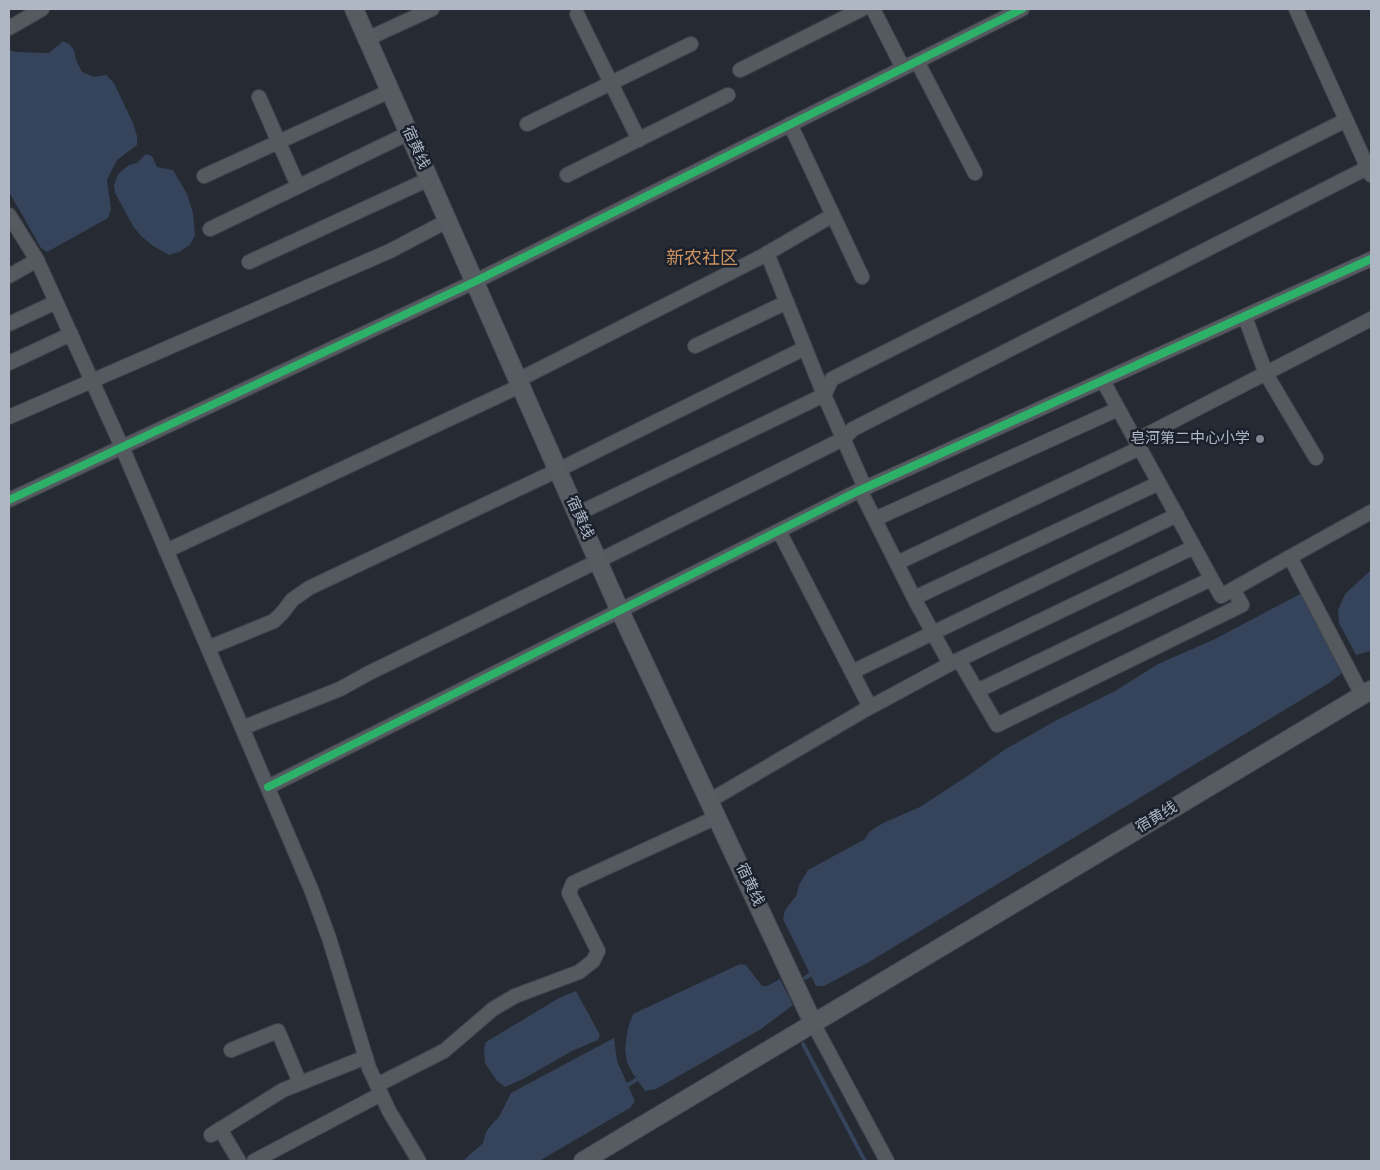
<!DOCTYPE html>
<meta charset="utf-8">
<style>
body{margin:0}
#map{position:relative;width:1380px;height:1170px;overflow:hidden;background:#262a32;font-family:Jost,sans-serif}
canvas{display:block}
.frame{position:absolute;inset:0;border:10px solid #afb6c4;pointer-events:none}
</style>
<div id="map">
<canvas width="1380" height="1170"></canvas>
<div class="frame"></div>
</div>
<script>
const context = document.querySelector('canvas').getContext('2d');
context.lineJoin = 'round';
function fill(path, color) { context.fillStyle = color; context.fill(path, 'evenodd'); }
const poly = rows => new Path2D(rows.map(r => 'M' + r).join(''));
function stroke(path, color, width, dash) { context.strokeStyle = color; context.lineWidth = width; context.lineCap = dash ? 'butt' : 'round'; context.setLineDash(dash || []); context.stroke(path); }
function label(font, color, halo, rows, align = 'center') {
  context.font = font + ' Jost,"Noto Sans SC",sans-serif'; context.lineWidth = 5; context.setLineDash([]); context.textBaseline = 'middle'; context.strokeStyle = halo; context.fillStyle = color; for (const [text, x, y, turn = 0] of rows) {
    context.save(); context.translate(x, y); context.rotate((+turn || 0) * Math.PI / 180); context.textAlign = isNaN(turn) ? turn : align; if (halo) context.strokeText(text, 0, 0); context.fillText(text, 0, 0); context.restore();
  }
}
fill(poly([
 [63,41,69,44,74,50,76,60,82,72,94,77,106,75,114,83,133,123,137,136,137,145,117,160,107,180,111,209,108,218,47,252,41,248,9,192,9,50,16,52,49,53],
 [146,154,152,156,157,167,173,170,187,194,193,213,195,235,190,245,179,252,169,255,153,246,141,236,133,226,115,193,114,185,118,174,129,165,137,163],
 [1371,570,1371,651,1356,655,1339,623,1338,610,1345,594],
 [1302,593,1341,667,1342,673,1329,683,869,962,824,986,816,986,783,919,785,910,796,896,799,885,808,870,865,839,869,832,883,823,920,807,969,775,1004,750,1055,721,1115,691,1158,664,1213,640],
 [740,964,746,965,762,986,767,986,780,979,793,1005,761,1029,656,1089,645,1091,633,1074,627,1062,625,1048,628,1028,633,1014],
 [576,991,600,1035,598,1040,572,1051,523,1079,505,1087,497,1081,485,1063,484,1048,486,1042,559,998],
 [614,1038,617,1061,635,1101,630,1108,539,1161,463,1161,483,1143,486,1132,492,1124,499,1117,511,1093]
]), '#35445b');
stroke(poly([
 [805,978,814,972],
 [803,1044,865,1161],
 [623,1088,641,1077]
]), '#35445b', 4);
const minor = poly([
 [873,9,903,68],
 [1296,9,1371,175],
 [577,14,639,140],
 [9,28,42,9],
 [367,39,432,9],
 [917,61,975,173],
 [740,70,862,9],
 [259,97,298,186],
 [527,124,691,44],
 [790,124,862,277],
 [567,175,728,95],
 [204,176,390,91],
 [9,215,37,260,122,447,311,889,329,938,369,1068,389,1111,419,1161],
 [210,229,409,133],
 [767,253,824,395,865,488],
 [249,262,429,179],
 [9,276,37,260],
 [1245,317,1266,374,1316,458],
 [9,324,56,302],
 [695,346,787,302],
 [9,363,71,334],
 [518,380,759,258,833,215],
 [1103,381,1221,596,1290,557,1362,695],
 [9,417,390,251,447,221],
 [1146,435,1371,319],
 [860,490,916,602,950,664],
 [9,500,474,282,1022,9],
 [577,514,824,395,832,379,1346,120],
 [875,519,1118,409],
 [779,531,870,707],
 [166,551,520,386],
 [1290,557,1371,512],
 [897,563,1140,448],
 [914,598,1159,483],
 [208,648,274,621,283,612,292,600,309,588,558,470,805,348],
 [959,660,997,725,1242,605,1233,589],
 [852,672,1177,515],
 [977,691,1211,579],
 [242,728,340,689,369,673,598,561,843,439,853,429,1367,168],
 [268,787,856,492,1371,259],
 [709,801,863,711,950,664,1194,547],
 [813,1023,887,1161],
 [231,1050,278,1031,300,1083],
 [377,1085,444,1051,493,1009,515,996,579,972,593,961,598,951,569,893,573,883,717,817],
 [220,1129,239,1161],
 [211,1135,283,1090,366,1057],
 [254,1161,381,1094]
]);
const major = poly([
 [354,9,620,611,813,1023],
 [583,1161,1371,690]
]);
stroke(minor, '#42454b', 16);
stroke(major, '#43474f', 20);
stroke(minor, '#555960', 14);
stroke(major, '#575b62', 18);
stroke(poly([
 [9,500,474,282,1022,9],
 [268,787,856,492,1371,259]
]), '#2db169', 8);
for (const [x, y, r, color] of [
 [1260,439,5,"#7f8591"]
]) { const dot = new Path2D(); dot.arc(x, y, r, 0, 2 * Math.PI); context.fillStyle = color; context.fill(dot); stroke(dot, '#1a212c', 2); }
label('15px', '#afb6c4', '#1a212c', [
 ["宿黄线",415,148,66],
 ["宿黄线",579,518,66],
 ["宿黄线",1157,818,-31],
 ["宿黄线",749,885,65]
]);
label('15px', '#afb6c4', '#1a212c', [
 ["皂河第二中心小学",1250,439]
], 'right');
label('18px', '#cf935f', '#1a212c', [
 ["新农社区",702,260]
]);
</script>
